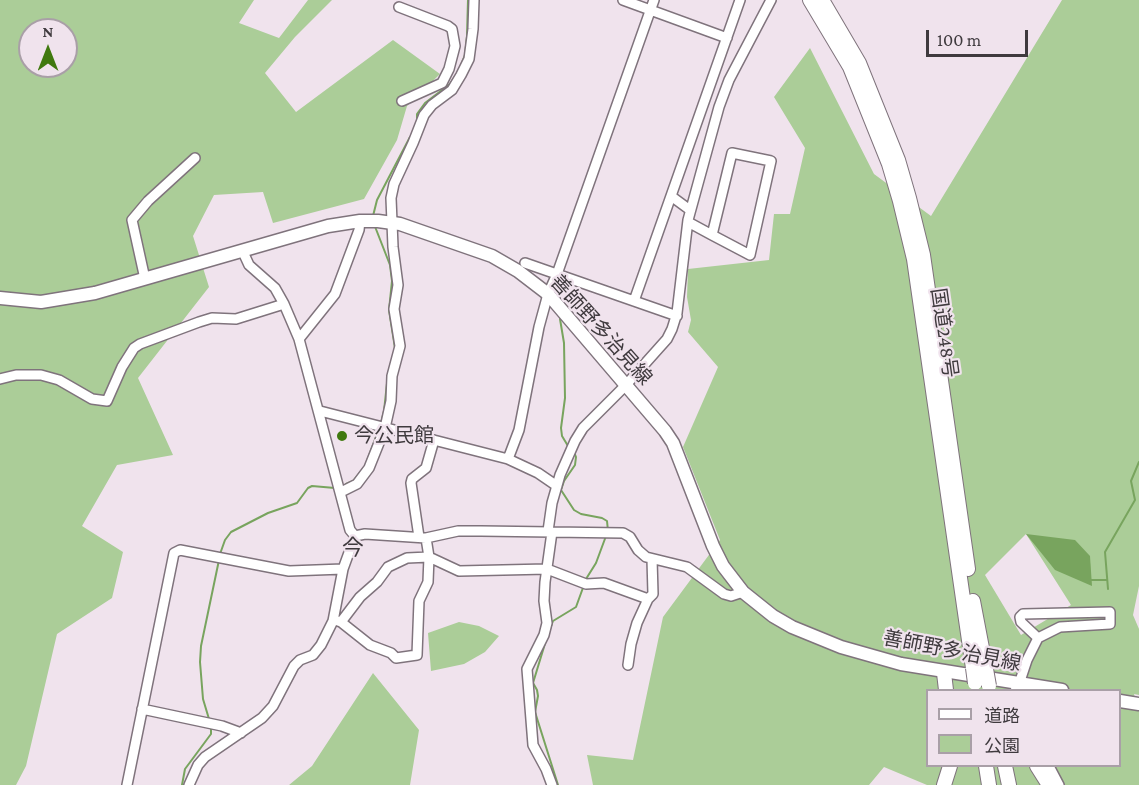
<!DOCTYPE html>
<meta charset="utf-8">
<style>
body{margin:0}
#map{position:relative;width:1139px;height:785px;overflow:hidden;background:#f0e3ed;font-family:"Crimson Pro","Noto Sans JP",serif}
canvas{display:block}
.legend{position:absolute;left:926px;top:689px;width:195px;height:78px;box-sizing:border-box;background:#f0e3ed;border:2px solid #a99fa7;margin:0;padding:8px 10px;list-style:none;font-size:18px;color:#3f3a3e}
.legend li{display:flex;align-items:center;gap:12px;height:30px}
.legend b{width:30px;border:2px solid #a99fa7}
.north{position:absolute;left:18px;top:18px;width:60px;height:60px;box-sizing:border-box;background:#f0e3ed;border:2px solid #a99fa7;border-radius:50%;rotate:0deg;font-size:16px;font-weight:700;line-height:24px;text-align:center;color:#3f3a3e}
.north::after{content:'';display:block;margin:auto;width:21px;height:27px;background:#40790f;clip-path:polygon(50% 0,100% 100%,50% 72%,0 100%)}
.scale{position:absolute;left:926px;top:30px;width:102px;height:27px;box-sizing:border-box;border:3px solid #3f3a3e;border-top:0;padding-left:8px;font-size:18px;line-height:21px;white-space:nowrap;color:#3f3a3e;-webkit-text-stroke:4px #f0e3ed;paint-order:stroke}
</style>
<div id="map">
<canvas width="1139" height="785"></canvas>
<ul class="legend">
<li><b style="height:8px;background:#fff"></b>道路</li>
<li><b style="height:16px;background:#abcd98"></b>公園</li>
</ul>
<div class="north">N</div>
<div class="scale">100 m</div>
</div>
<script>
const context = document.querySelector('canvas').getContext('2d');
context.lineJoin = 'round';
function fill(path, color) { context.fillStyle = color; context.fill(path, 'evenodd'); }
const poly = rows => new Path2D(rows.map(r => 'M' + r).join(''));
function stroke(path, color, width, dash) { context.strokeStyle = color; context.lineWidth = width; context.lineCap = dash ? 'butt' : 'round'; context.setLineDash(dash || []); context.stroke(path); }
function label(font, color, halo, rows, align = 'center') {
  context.font = font + ' "Crimson Pro","Noto Sans JP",serif'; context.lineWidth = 4.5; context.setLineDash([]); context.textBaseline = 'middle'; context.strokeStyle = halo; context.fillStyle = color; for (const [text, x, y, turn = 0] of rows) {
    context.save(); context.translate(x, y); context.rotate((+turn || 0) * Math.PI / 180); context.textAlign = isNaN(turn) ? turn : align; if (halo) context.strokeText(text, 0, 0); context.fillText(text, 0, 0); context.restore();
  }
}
fill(poly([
 [0,0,254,0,239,23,279,38,308,0,332,0,295,37,265,73,296,112,393,40,440,74,407,106,397,140,364,199,273,223,263,192,214,195,193,236,209,287,138,378,173,455,117,465,82,526,123,552,112,598,57,634,26,766,16,785,0,785],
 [30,30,66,30,66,66,30,66],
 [1062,0,1139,0,1139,586,1133,615,1139,629,1139,695,1134,694,1139,711,1139,785,927,785,884,767,869,785,593,785,587,755,633,760,663,617,720,540,683,447,718,367,688,332,691,320,687,297,688,269,769,260,774,214,790,214,805,148,774,97,810,48,874,174,931,216],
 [1026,534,1071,605,1021,635,985,575],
 [928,690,1120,690,1120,766,928,766],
 [459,622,479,626,499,636,485,652,464,664,431,671,428,633],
 [373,673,419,730,410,785,289,785,312,766]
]), '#abcd98');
fill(poly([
 [1026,534,1075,540,1090,556,1092,586,1055,570]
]), '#78a45e');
stroke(poly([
 [459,70,465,55,467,36,468,0],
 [417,124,417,114,425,103,450,84,456,75],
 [373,216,377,200,410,137],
 [374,224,390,265,392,281,389,310,395,348,388,374,384,411,381,423],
 [558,295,559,280],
 [560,319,564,343,565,398,561,428,562,436,568,446],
 [574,452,576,457,575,465,564,481,561,490,574,510,581,514,602,518,607,521,608,531],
 [346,484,353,481,365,466,379,429],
 [220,554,225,540,231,532,268,513,297,503,308,488,312,486,335,488],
 [586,579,596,563,606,536],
 [1091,580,1107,580],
 [1108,589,1105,552,1135,500,1131,481,1139,462],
 [550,629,553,621,576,607,584,585],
 [547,637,533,683,537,690,538,696,535,712,558,785],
 [209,719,203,699,200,662,201,646,219,560],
 [182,785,185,769,211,734,211,728]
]), '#78a45e', 2);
const minor = poly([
 [623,0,727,38],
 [399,7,448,26,452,29,455,46,449,69,442,83,402,101],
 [671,196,690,210],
 [688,222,712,235,750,255,771,161,732,153,712,235],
 [243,252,249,265,275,288,284,304,299,339,350,530,355,536],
 [525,263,677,316],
 [145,279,132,220,148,201,195,158],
 [634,301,740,0],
 [299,339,335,294,359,230,360,221],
 [0,379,16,375,41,375,59,380,92,399,107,401,122,367,134,348,140,344,199,322,212,318,236,319,284,304],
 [320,411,508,459,538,473,557,486],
 [508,459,519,430,539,327,548,294,557,274,654,0],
 [341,492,357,484,369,468,385,428,391,401,392,376,400,346,394,309,398,285,393,247,391,198,394,184,413,143,424,115,432,105,452,90,461,75,469,59,473,29,474,0],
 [548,531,552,503,560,475,575,441,583,428,625,386,667,339,672,329,677,313,688,220,719,107,729,80,771,0],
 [355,536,365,534,426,538,458,531,481,531,623,533,630,537,638,550,646,557,687,567,724,594,731,596,743,592],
 [419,537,411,483,412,479,426,468,434,440],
 [338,621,341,622,370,645,391,653,396,658,417,655,419,601,428,582,429,557,426,538],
 [341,622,360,597,377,582,388,567,407,558,429,557,459,571,547,569,586,584,604,583,648,599,653,594,652,559],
 [628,665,631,644,637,623,648,599],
 [1019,684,1027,660,1038,638,1021,622,1020,617,1023,614,1110,612,1110,624,1060,627,1038,638],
 [142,709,222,726,241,733],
 [1049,766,1059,785],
 [127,785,174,553,180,550,289,571,343,569],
 [189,785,198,765,205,757,262,718,273,706,294,666,300,660,313,655,321,645,333,621,343,569,355,536],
 [552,785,546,769,533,745,527,669,544,635,547,623,544,601,545,582,552,532]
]);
const major = poly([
 [0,298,41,302,95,293,328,226,360,221,378,221,400,224,492,256,518,271,548,294,665,431,673,443,713,546,723,566,743,592,773,616,792,627,841,647,901,664,1062,690],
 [1120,701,1139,704]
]);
const highway = poly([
 [810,0,850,67,889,164,900,201,914,259,973,668],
 [822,0,859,63,898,160,909,198,923,255,968,569],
 [973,601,986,669],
 [944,673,946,690],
 [1018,690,1019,684],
 [986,766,989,785],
 [1005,766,1009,785],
 [1037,766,1049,785],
 [944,785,950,766]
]);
stroke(minor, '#7f737c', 12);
stroke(major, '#7f737c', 15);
stroke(highway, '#7f737c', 16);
stroke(minor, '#fff', 9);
stroke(major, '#fff', 12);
stroke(highway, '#fff', 14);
const highwayBridge = poly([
 [973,668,975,683],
 [986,669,989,686]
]);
stroke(highwayBridge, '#7f737c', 16, []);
stroke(highwayBridge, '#fff', 14);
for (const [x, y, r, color] of [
 [342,436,6,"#40790f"]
]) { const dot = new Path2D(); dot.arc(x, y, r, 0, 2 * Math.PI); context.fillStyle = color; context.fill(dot); stroke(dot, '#f0e3ed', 2); }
label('20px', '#3f3a3e', '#f0e3ed', [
 ["善師野多治見線",601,330,48],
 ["国道248号",944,333,82],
 ["善師野多治見線",952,651,11]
]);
label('20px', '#3f3a3e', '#f0e3ed', [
 ["今公民館",354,436]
], 'left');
label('22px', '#3f3a3e', '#f0e3ed', [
 ["今",353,548]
]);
</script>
